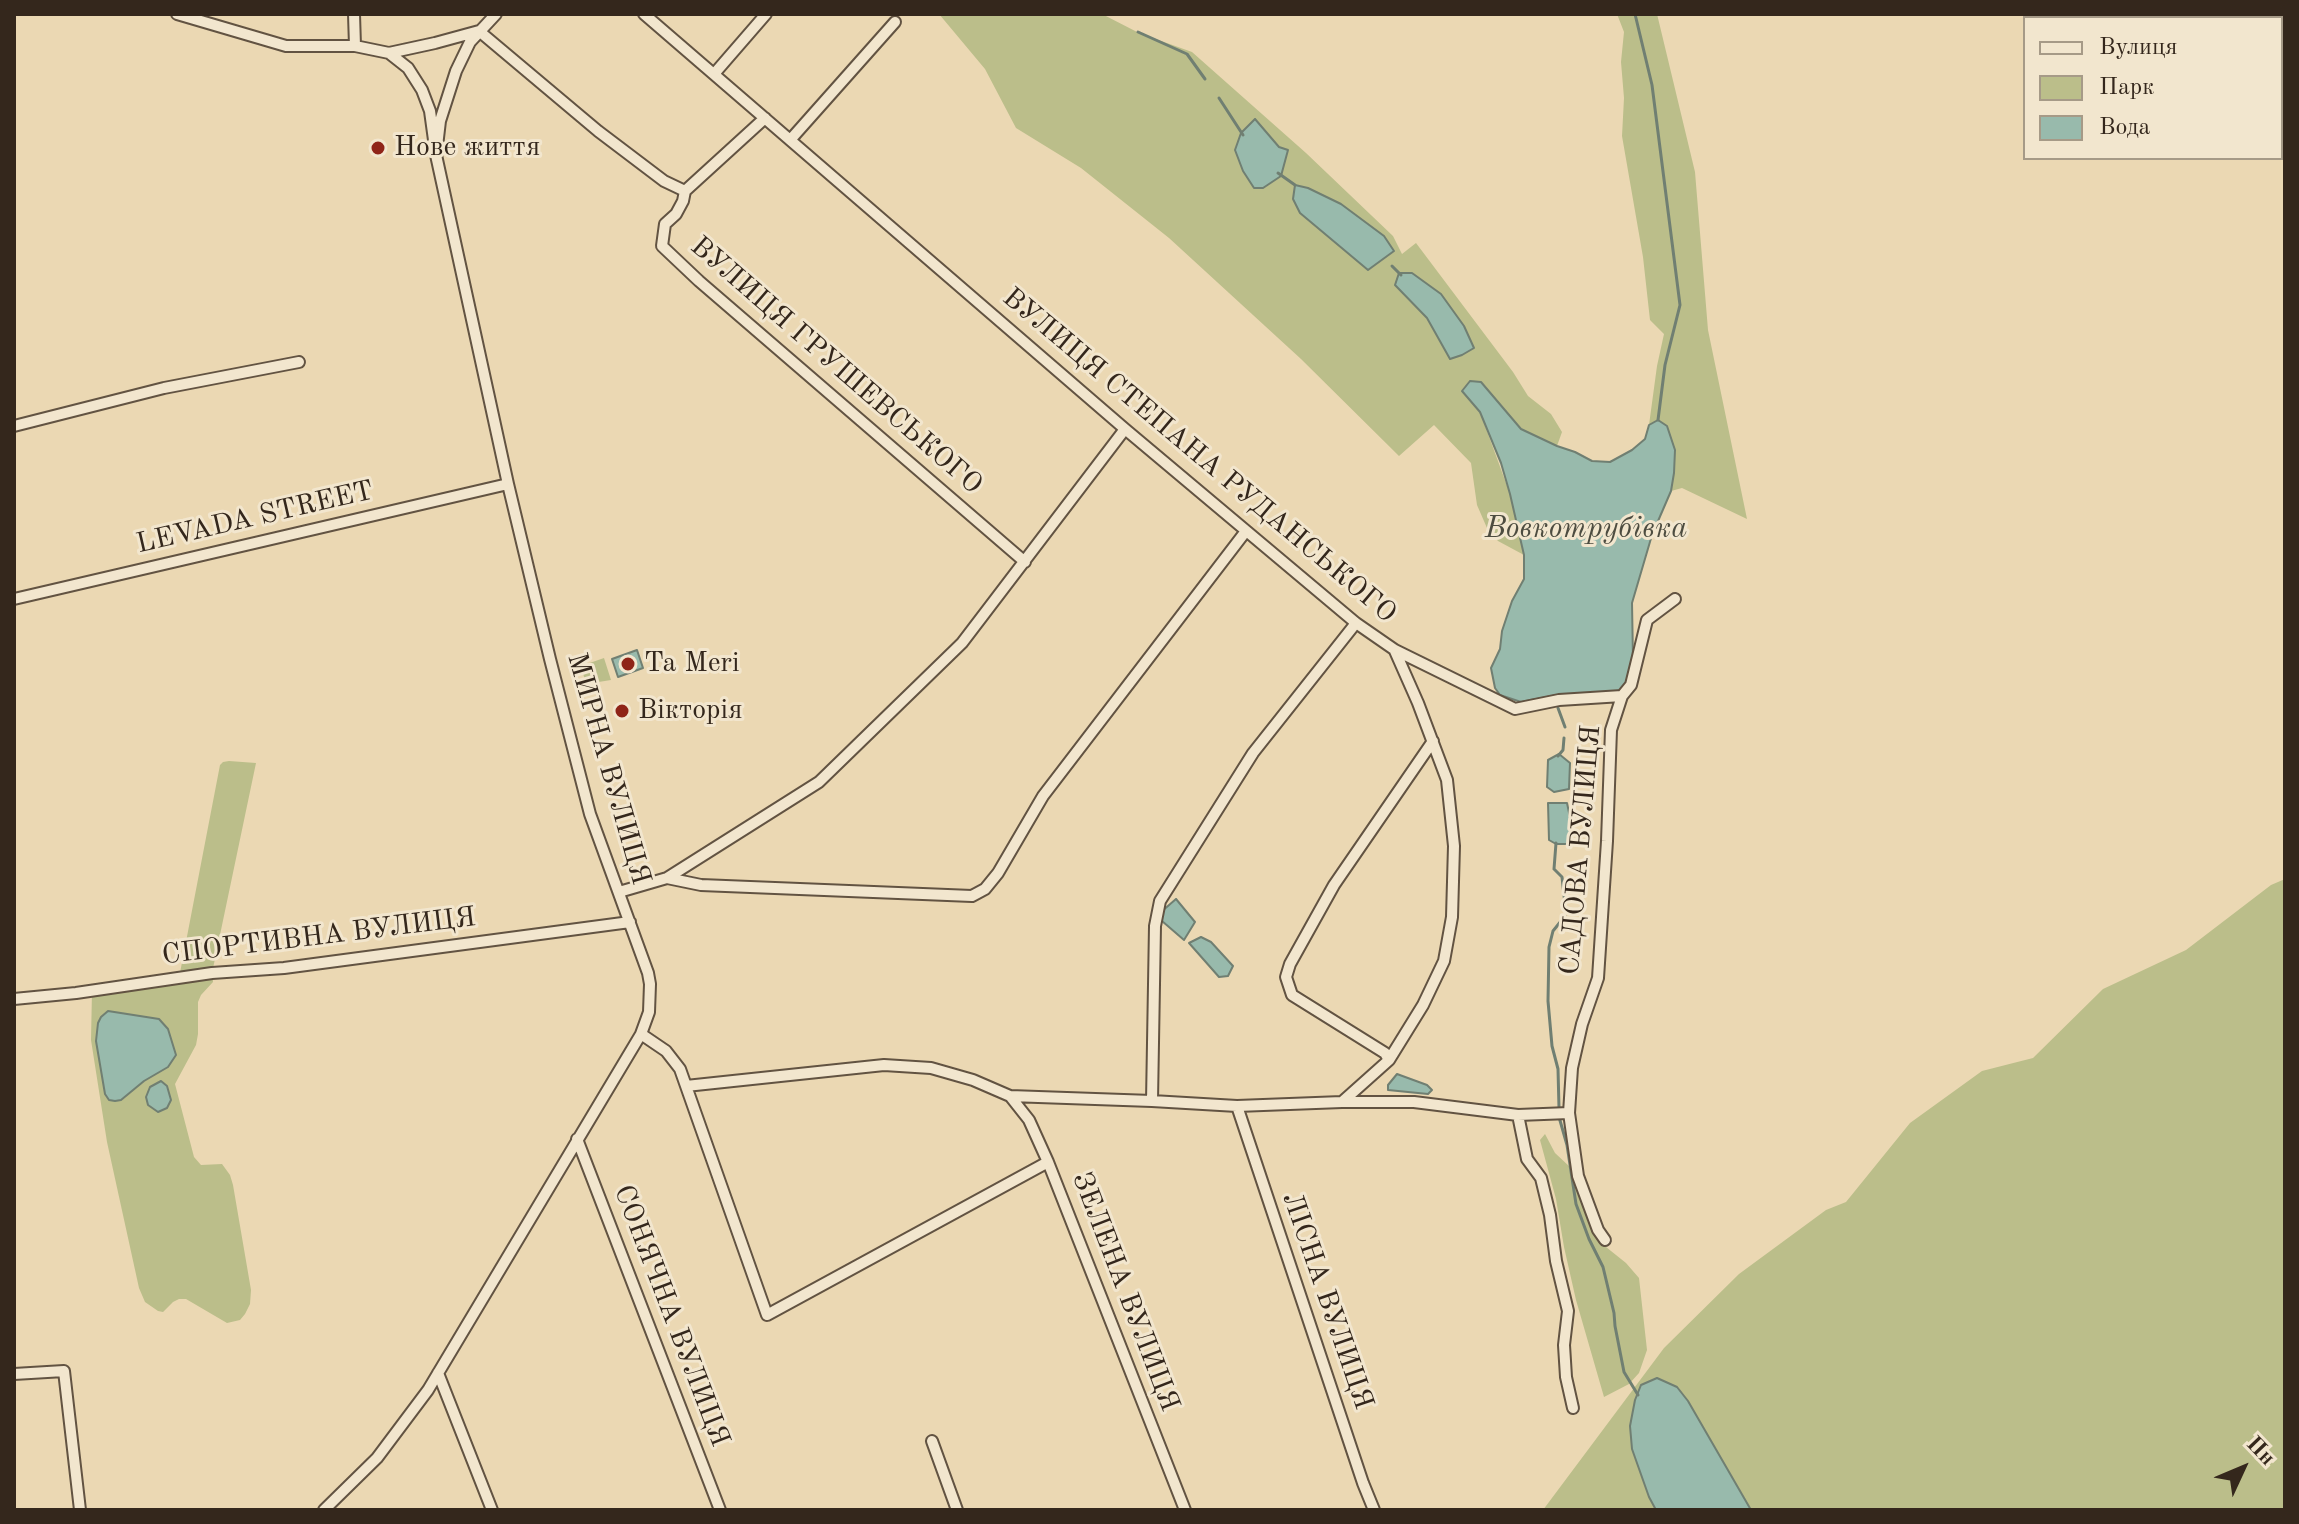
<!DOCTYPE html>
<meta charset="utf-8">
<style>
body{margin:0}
#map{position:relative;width:2299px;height:1524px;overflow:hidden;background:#ebd8b3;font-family:"Old Standard TT",serif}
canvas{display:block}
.frame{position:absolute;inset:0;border:16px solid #34271c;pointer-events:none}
.legend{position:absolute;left:2023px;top:16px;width:260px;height:144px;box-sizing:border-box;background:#f2e6ce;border:2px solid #a69a87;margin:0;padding:10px 14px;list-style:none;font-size:24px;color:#34271c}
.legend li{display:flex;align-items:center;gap:16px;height:40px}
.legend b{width:40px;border:2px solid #a69a87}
.north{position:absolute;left:2203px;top:1428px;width:80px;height:80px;-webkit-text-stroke:6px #f2e6ce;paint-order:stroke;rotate:46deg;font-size:22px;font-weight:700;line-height:32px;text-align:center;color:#34271c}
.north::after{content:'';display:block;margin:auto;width:28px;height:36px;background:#34271c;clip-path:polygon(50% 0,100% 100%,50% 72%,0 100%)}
</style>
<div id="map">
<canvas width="2299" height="1524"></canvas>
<div class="frame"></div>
<ul class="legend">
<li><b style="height:10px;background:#f2e6ce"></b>Вулиця</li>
<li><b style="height:22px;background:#bbbe8a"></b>Парк</li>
<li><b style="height:22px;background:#98baac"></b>Вода</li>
</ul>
<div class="north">Пн</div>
</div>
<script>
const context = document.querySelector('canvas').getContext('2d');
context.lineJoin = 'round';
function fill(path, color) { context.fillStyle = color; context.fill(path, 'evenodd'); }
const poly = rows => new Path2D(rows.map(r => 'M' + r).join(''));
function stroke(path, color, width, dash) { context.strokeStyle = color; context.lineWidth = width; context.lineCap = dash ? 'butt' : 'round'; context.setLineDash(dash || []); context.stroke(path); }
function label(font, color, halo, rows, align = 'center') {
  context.font = font + ' "Old Standard TT",serif'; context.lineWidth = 6; context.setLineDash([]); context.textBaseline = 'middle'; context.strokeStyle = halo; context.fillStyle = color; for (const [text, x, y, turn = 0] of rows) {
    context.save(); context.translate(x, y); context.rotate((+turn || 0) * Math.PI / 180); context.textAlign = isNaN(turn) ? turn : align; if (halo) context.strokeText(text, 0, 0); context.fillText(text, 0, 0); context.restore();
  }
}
fill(poly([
 [939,14,1102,14,1139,33,1192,52,1306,153,1393,236,1402,254,1416,243,1513,372,1528,396,1551,414,1562,432,1557,446,1521,429,1481,382,1480,412,1510,494,1524,555,1498,541,1487,528,1477,505,1471,463,1434,425,1399,456,1301,359,1169,238,1081,168,1016,128,985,69],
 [1320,228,1394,251,1368,270],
 [1395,285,1473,348,1450,359,1427,318],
 [1617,14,1657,14,1695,172,1708,330,1747,519,1682,488,1671,491,1674,473,1658,420,1649,425,1657,366,1664,334,1650,320,1643,257,1622,136,1624,98,1621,62,1624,32],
 [2049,14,2285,14,2285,152,2281,143,2281,18,2050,18],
 [604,658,611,680,586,684,581,666],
 [229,761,256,763,212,973,213,982,201,995,198,1002,198,1034,196,1045,175,1084,194,1157,201,1165,222,1164,230,1175,233,1185,251,1290,250,1304,245,1314,240,1320,227,1323,186,1299,179,1299,173,1302,163,1312,158,1311,145,1302,139,1288,107,1142,91,1040,92,991,179,978,220,765,223,762],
 [2285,879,2285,1510,1751,1510,1688,1401,1630,1426,1632,1449,1649,1497,1656,1510,1543,1510,1664,1348,1739,1274,1826,1210,1846,1202,1910,1123,1982,1071,2033,1058,2103,989,2186,950,2271,885],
 [1545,1134,1555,1153,1570,1167,1587,1209,1596,1239,1626,1263,1639,1278,1647,1350,1639,1373,1629,1384,1604,1397,1576,1300,1564,1247,1556,1199,1540,1140]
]), '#bbbe8a');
const water = poly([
 [1255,119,1279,147,1288,150,1281,176,1263,188,1254,188,1243,171,1235,150,1241,133,1255,119],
 [1295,185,1308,188,1341,204,1384,236,1394,251,1368,270,1300,213,1293,199,1295,185],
 [1399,273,1412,273,1441,294,1464,326,1474,348,1462,355,1450,359,1427,318,1395,285,1399,273],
 [1470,381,1481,382,1521,429,1557,446,1575,452,1592,461,1610,462,1632,450,1645,439,1649,425,1658,420,1667,426,1675,450,1674,473,1671,491,1652,535,1632,603,1633,660,1630,677,1622,690,1608,693,1557,695,1521,702,1500,695,1495,688,1491,668,1500,649,1502,631,1512,601,1524,579,1524,555,1510,494,1501,463,1480,412,1462,391,1470,381],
 [637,650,643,668,618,677,612,659,637,650],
 [1559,754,1570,763,1569,789,1554,792,1547,787,1548,760,1559,754],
 [1548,803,1567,803,1572,827,1569,844,1556,844,1549,840,1548,803],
 [1176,899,1195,922,1184,940,1162,921,1161,912,1176,899],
 [1201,937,1211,942,1233,966,1228,976,1219,977,1189,943,1201,937],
 [108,1011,159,1019,168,1029,176,1055,168,1067,144,1081,121,1100,115,1101,109,1100,105,1094,96,1041,98,1023,101,1017,108,1011],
 [1397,1074,1427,1085,1432,1090,1428,1094,1388,1090,1388,1085,1397,1074],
 [161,1081,167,1086,171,1100,167,1108,158,1112,148,1105,146,1097,150,1087,161,1081],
 [1657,1378,1677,1387,1688,1401,1751,1510,1656,1510,1649,1497,1632,1449,1630,1426,1635,1400,1641,1385,1657,1378]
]);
fill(water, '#98baac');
stroke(water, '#707f72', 2);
stroke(poly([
 [1635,14,1652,85,1680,305,1665,365,1658,420],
 [1138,32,1187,54,1205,79],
 [1219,98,1243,135],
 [1278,173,1295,185],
 [1392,266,1401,275],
 [1558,708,1565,727],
 [1558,756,1563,750,1564,738],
 [1556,843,1554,869,1562,877,1565,904],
 [1559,1108,1558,1069,1552,1046,1548,1001,1549,947,1553,931,1565,916],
 [1559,1117,1567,1145,1576,1204,1589,1239,1603,1267,1614,1313,1615,1326,1624,1372,1638,1395]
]), '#707f72', 3);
const street = poly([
 [177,14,286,46,355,46,389,53,435,43,479,31,598,131,664,181,685,191,765,118],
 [354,14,355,46],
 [644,14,1125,429,1356,623,1395,650,1515,709,1559,700,1622,696],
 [389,53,408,68,422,90,430,111,434,140],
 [714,74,766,14],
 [791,139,895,22],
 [685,191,683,201,676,214,665,224,662,246,699,281,1025,562],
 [14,426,164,388,299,362],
 [14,599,508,484],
 [667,878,701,885,972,896,985,889,998,873,1043,796,1246,531],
 [619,892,667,878,819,782,962,643,1125,429],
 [14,999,76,993,212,973,284,968,630,922],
 [641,1034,666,1051,680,1069,767,1315,1048,1162],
 [1389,1060,1385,1053,1292,995,1286,977,1290,964,1334,885,1433,741],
 [686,1086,884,1065,931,1068,973,1080,1010,1096,1152,1101,1237,1106,1342,1102,1414,1102,1518,1115,1569,1113],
 [1010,1096,1029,1120,1048,1162,1185,1510],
 [1152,1101,1155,926,1160,901,1253,753,1356,623],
 [1342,1102,1389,1060,1423,1005,1444,961,1452,917,1454,846,1447,780,1418,703,1395,651],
 [1237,1106,1363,1483,1374,1510],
 [1518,1115,1527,1159,1541,1178,1550,1215,1556,1261,1568,1311,1564,1345,1566,1377,1573,1408],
 [577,1139,720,1510],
 [1605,1240,1598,1230,1578,1176,1569,1113,1572,1068,1582,1024,1598,978,1607,841,1611,730,1622,696,1631,685,1647,620,1675,599],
 [438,1373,492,1510],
 [14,1374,64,1371,80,1510],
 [932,1441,957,1510],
 [324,1510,377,1458,428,1390,641,1034,649,1012,650,984,648,973,590,814,550,659,508,484,436,155,440,121,456,71,470,42,496,14]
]);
stroke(street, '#625342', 14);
stroke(street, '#f2e6ce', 10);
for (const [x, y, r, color] of [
 [378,148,8,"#8f2418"],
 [628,664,8,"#8f2418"],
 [622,711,8,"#8f2418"]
]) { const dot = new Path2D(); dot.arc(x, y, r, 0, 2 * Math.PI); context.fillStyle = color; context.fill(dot); stroke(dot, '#f2e6ce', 3); }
label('28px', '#34271c', '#f2e6ce', [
 ["Нове життя",394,148],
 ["Ta Meri",644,664],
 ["Вікторія",638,711]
], 'left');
label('28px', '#34271c', '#f2e6ce', [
 ["ВУЛИЦЯ ГРУШЕВСЬКОГО",836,366,41],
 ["ВУЛИЦЯ СТЕПАНА РУДАНСЬКОГО",1199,456,40],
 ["LEVADA STREET",255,518,-13],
 ["МИРНА ВУЛИЦЯ",608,769,74],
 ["САДОВА ВУЛИЦЯ",1581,850,-85],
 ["СПОРТИВНА ВУЛИЦЯ",319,937,-7],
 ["ЗЕЛЕНА ВУЛИЦЯ",1125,1292,69],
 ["ЛІСНА ВУЛИЦЯ",1327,1301,71],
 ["СОНЯЧНА ВУЛИЦЯ",671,1316,69]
]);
label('italic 30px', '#4d4c40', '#f2e6ce', [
 ["Вовкотрубівка",1586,529]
]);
</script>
